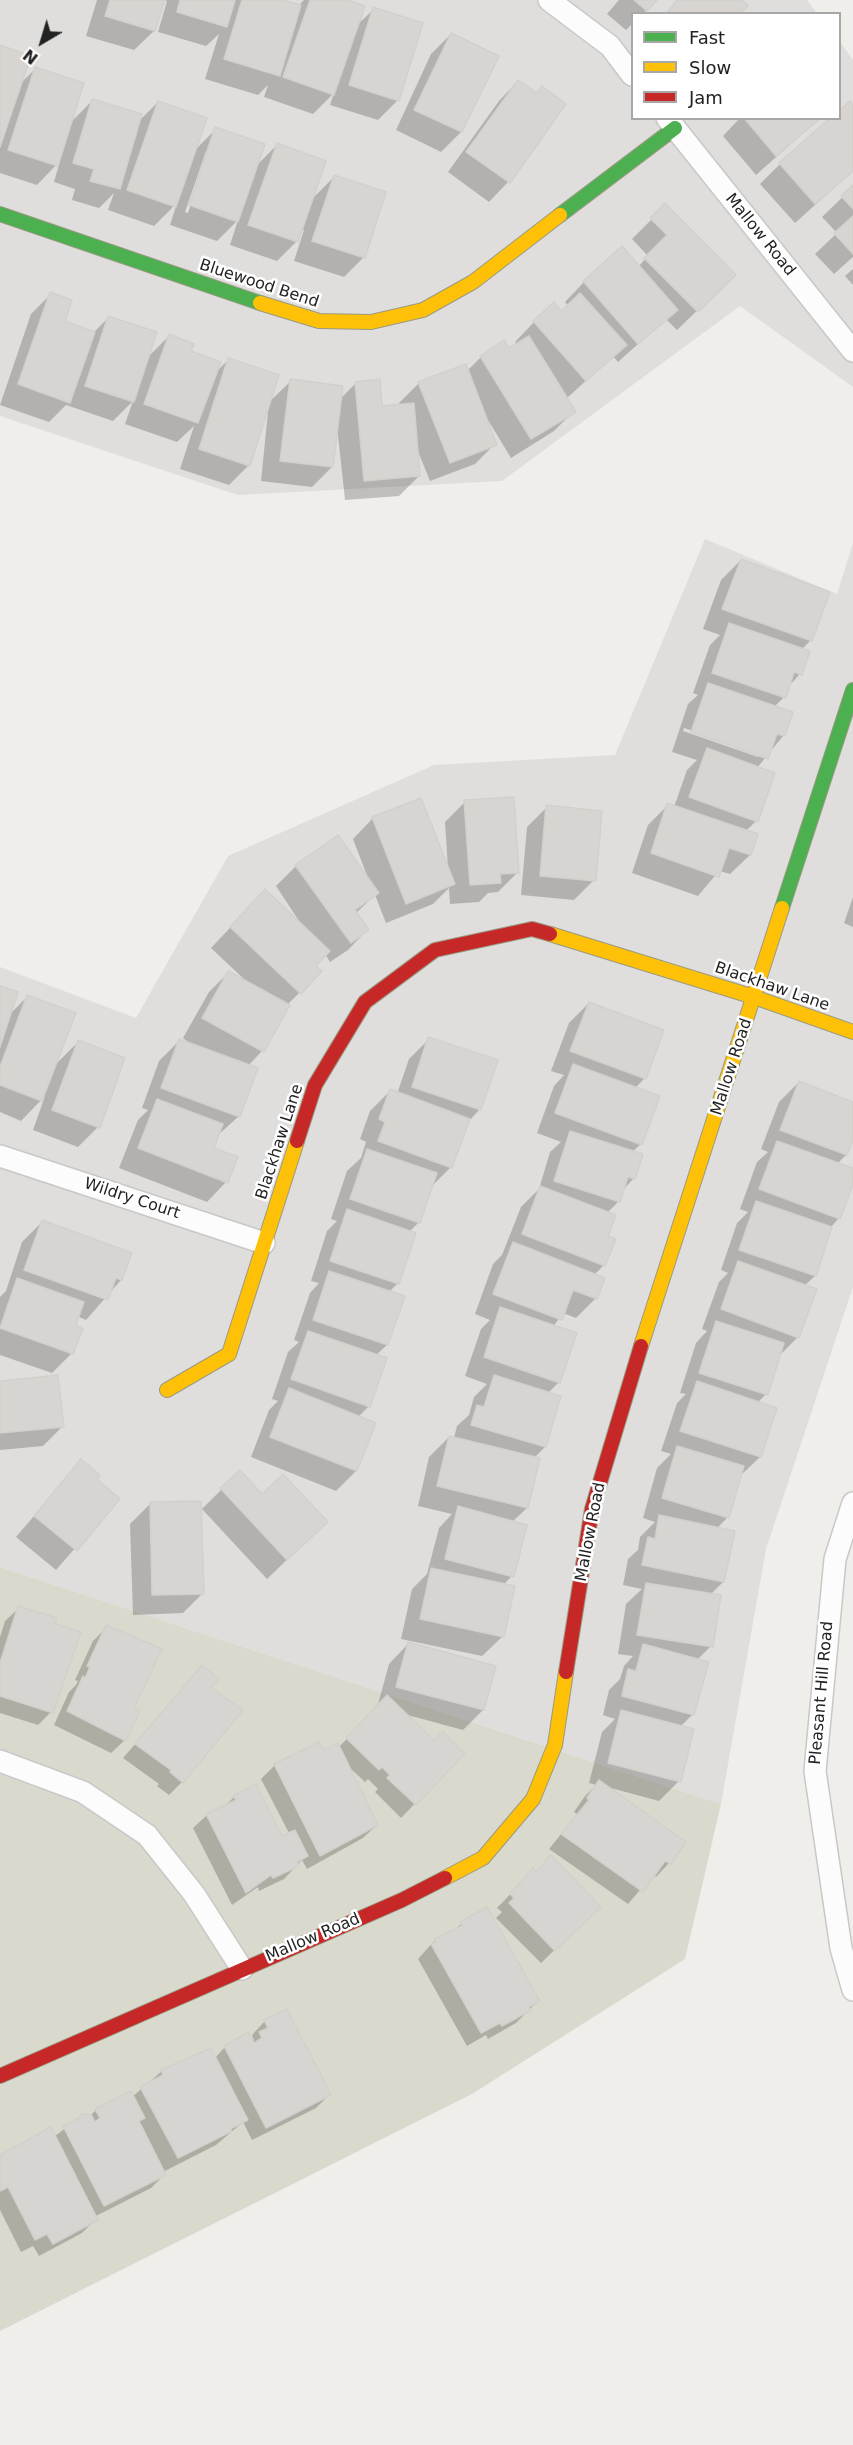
<!DOCTYPE html>
<style>
body{margin:0}
#map{position:relative;width:853px;height:2445px;overflow:hidden;background:#f0eeeb;font-family:"DejaVu Sans",sans-serif}
canvas{display:block}
.legend{position:absolute;left:631px;top:12px;width:210px;height:108px;box-sizing:border-box;background:#fff;border:2px solid #a7a7a7;margin:0;padding:8px 10px;list-style:none;font-size:18px;color:#222}
.legend li{display:flex;align-items:center;gap:12px;height:30px}
.legend b{width:30px;border:2px solid #a7a7a7}
.north{position:absolute;left:12px;top:12px;width:60px;height:60px;-webkit-text-stroke:4px #fff;paint-order:stroke;rotate:218deg;font-size:16px;font-weight:700;line-height:24px;text-align:center;color:#222}
.north::after{content:'';display:block;margin:auto;width:21px;height:27px;background:#222;clip-path:polygon(50% 0,100% 100%,50% 72%,0 100%)}
</style>
<div id="map">
<canvas width="853" height="2445"></canvas>
<ul class="legend">
<li><b style="height:8px;background:#4caf50"></b>Fast</li>
<li><b style="height:8px;background:#ffc107"></b>Slow</li>
<li><b style="height:8px;background:#c62828"></b>Jam</li>
</ul>
<div class="north">N</div>
</div>
<script>
const context = document.querySelector('canvas').getContext('2d');
context.lineJoin = 'round';
function fill(path, color) { context.fillStyle = color; context.fill(path, 'evenodd'); }
const poly = rows => new Path2D(rows.map(r => 'M' + r).join(''));
function stroke(path, color, width, dash) { context.strokeStyle = color; context.lineWidth = width; context.lineCap = dash ? 'butt' : 'round'; context.setLineDash(dash || []); context.stroke(path); }
function label(font, color, halo, rows, align = 'center') {
  context.font = font + ' "DejaVu Sans",sans-serif'; context.lineWidth = 5; context.setLineDash([]); context.textBaseline = 'middle'; context.strokeStyle = halo; context.fillStyle = color; for (const [text, x, y, turn = 0] of rows) {
    context.save(); context.translate(x, y); context.rotate((+turn || 0) * Math.PI / 180); context.textAlign = isNaN(turn) ? turn : align; if (halo) context.strokeText(text, 0, 0); context.fillText(text, 0, 0); context.restore();
  }
}
fill(poly([
 [0,0,807,0,817,13,632,14,632,118,840,118,840,42,853,60,853,387,740,306,502,481,238,495,0,416],
 [705,539,837,594,853,543,853,1287,766,1549,721,1804,0,1567,0,967,136,1018,228,856,434,765,615,755]
]), '#dfdedc');
fill(poly([
 [0,1567,721,1804,685,1959,472,2094,0,2331]
]), '#d9d9cd');
fill(poly([
 [97,0,278,0,298,6,304,0,344,0,356,26,374,9,398,100,378,120,330,105,334,93,313,114,264,97,268,85,258,95,205,79,219,34,206,46,158,32,167,1,163,0,154,31,134,50,86,36],
 [619,0,655,0,643,14,632,14,632,24,626,30,607,14],
 [451,34,497,56,461,132,441,152,396,130,431,54],
 [0,47,20,84,35,69,70,123,92,101,138,122,158,102,194,151,216,129,256,166,277,145,311,200,334,177,364,257,344,277,294,261,304,230,301,229,296,242,277,261,230,245,238,220,217,241,170,225,177,203,154,226,108,210,114,193,99,208,72,200,75,189,54,182,60,161,37,185,0,173],
 [206,151,209,151,188,213,185,212],
 [518,81,536,94,564,104,508,182,489,202,448,172,499,101],
 [850,103,853,107,853,171,795,223,760,184,780,164,840,118,840,112],
 [740,118,820,118,756,175,723,136],
 [853,187,853,257,834,274,815,254,837,233,822,217],
 [665,206,734,275,677,330,666,319,618,362,613,356,566,399,574,411,554,431,511,458,488,420,495,444,475,464,430,481,417,449,419,476,399,496,345,500,337,426,332,467,312,487,261,481,269,402,291,381,340,399,356,383,381,407,400,406,399,403,419,383,467,371,481,357,509,350,517,345,515,342,534,322,561,313,568,306,565,302,584,282,638,267,648,256,632,239],
 [853,269,853,285,845,276],
 [51,294,63,322,93,333,108,318,147,358,169,336,215,373,228,360,249,465,229,485,180,469,194,426,177,442,125,424,133,401,113,421,66,405,49,422,0,405,31,314],
 [741,560,828,592,810,641,802,649,800,674,788,687,784,697,774,707,783,736,757,768,756,821,746,831,750,855,730,874,719,871,698,896,632,873,648,825,668,805,674,807,687,770,697,760,672,752,688,704,698,695,693,693,710,645,720,635,703,629,721,580],
 [684,728,758,753,758,757,683,731],
 [420,800,448,869,445,822,465,802,518,872,498,892,488,893,479,902,450,904,449,888,433,904,386,923,375,895,356,913,367,930,348,950,330,962,325,954,313,966,320,972,288,1004,262,1051,248,1066,256,1069,238,1117,217,1136,212,1149,226,1182,207,1202,119,1168,138,1120,148,1110,142,1108,159,1061,179,1041,193,1046,183,1038,209,992,229,972,246,981,211,948,246,911,303,927,276,886,296,866,337,837,368,878,353,839,372,819],
 [547,807,594,880,574,900,521,895,527,827],
 [853,897,853,927,844,923],
 [0,988,9,1015,27,997,54,1066,78,1042,98,1127,78,1147,33,1130,45,1096,21,1121,0,1112],
 [589,1003,662,1031,644,1079,635,1088,641,1144,632,1152,634,1178,622,1191,618,1202,607,1213,604,1265,594,1275,603,1279,596,1298,576,1318,563,1313,553,1327,559,1382,548,1393,545,1447,534,1458,527,1508,512,1522,512,1576,503,1585,502,1637,482,1656,401,1639,412,1589,427,1574,439,1528,452,1514,418,1506,429,1457,449,1437,454,1438,457,1426,469,1415,474,1397,487,1384,465,1376,481,1329,490,1320,475,1314,493,1264,502,1255,521,1207,539,1189,550,1152,561,1142,537,1133,554,1086,564,1075,551,1071,569,1023],
 [429,1039,480,1109,468,1122,450,1168,431,1187,419,1222,409,1232,398,1283,389,1292,387,1345,375,1356,369,1406,358,1417,374,1424,356,1471,336,1491,251,1457,269,1410,278,1401,272,1399,288,1352,299,1342,294,1340,310,1293,319,1283,311,1281,327,1231,337,1221,331,1219,347,1171,361,1158,366,1142,360,1139,370,1111,390,1091,397,1094,409,1059],
 [799,1082,853,1103,853,1137,846,1155,837,1164,853,1170,853,1181,839,1218,831,1227,815,1276,804,1286,798,1337,778,1357,766,1394,757,1403,760,1457,739,1477,728,1517,716,1529,723,1582,710,1595,711,1646,697,1660,693,1714,680,1727,679,1781,659,1801,607,1787,684,1842,669,1863,656,1877,653,1875,628,1904,549,1849,577,1814,574,1812,585,1796,596,1785,589,1783,602,1732,615,1719,603,1715,609,1690,620,1679,624,1666,633,1656,618,1654,626,1604,642,1589,623,1585,628,1559,638,1550,640,1537,655,1522,643,1518,657,1468,671,1454,661,1451,677,1403,686,1394,680,1393,696,1343,707,1331,702,1329,719,1282,728,1273,721,1270,737,1223,748,1212,740,1209,757,1162,768,1152,761,1149,779,1102],
 [42,1222,121,1280,86,1320,77,1316,72,1353,52,1373,0,1355,0,1297,6,1291,22,1242],
 [0,1382,63,1426,43,1446,0,1450],
 [81,1461,95,1479,118,1499,56,1570,16,1537],
 [222,1489,262,1496,326,1522,267,1579,202,1509],
 [150,1504,203,1593,183,1613,133,1615,130,1524],
 [19,1608,51,1712,38,1725,0,1713,0,1637,5,1621],
 [107,1627,132,1709,125,1740,111,1753,54,1725,69,1692,76,1685,78,1681,75,1680,93,1641],
 [408,1644,483,1710,463,1730,404,1714,434,1743,463,1754,401,1818,375,1792,378,1789,368,1779,365,1782,348,1766,377,1825,363,1838,307,1869,302,1860,284,1879,259,1891,258,1887,232,1905,193,1828,207,1815,224,1807,234,1797,282,1838,289,1833,261,1779,275,1765,319,1744,323,1752,338,1748,377,1708,389,1664],
 [202,1667,209,1688,182,1782,169,1795,157,1786,159,1784,123,1758],
 [520,1884,599,1907,541,1963,496,1918,502,1912,497,1908],
 [461,1924,538,2001,516,2023,488,2039,486,2035,467,2046,418,1959,435,1940,453,1932],
 [265,2021,329,2095,316,2108,252,2140,243,2122,216,2145,163,2172,164,2175,151,2188,94,2217,96,2219,82,2233,39,2256,33,2246,21,2252,0,2210,0,2157,54,2137,81,2116,90,2116,96,2110,132,2097,162,2071,215,2058,225,2047,252,2042,254,2040,252,2035]
]), '#0003');
const building = poly([
 [110,0,165,0,155,31,105,16,110,0],
 [180,0,235,0,227,27,177,12,180,0],
 [242,0,283,0,301,5,280,76,224,59,242,0],
 [310,0,348,0,365,6,334,95,283,77,310,0],
 [634,0,657,0,647,11,634,0],
 [677,0,742,0,748,6,740,14,666,14,677,0],
 [373,7,423,23,399,101,349,85,373,7],
 [451,33,499,56,462,132,414,110,451,33],
 [0,45,31,56,0,147,0,45],
 [35,67,84,83,58,166,8,150,35,67],
 [518,80,537,93,542,86,566,104,510,183,466,152,518,80],
 [92,99,142,114,120,189,90,181,94,169,73,163,92,99],
 [158,101,207,118,176,207,127,190,158,101],
 [850,101,853,105,853,171,815,204,779,163,830,118,840,118,840,110,850,101],
 [744,118,821,118,776,156,744,118],
 [215,127,265,144,238,222,189,205,215,127],
 [277,143,326,161,298,242,248,225,277,143],
 [334,175,386,192,365,258,312,241,334,175],
 [853,185,853,209,841,196,853,185],
 [665,203,736,275,698,312,644,258,667,235,650,218,665,203],
 [853,216,853,254,834,233,853,216],
 [622,246,678,310,638,344,583,281,622,246],
 [50,292,72,300,65,321,95,332,70,403,18,384,50,292],
 [580,293,627,345,586,381,533,321,554,302,561,311,580,293],
 [108,316,157,332,134,402,85,386,108,316],
 [169,334,194,344,191,351,221,362,198,423,144,404,169,334],
 [529,336,576,412,531,439,480,356,504,340,509,348,529,336],
 [228,358,279,375,250,466,199,449,228,358],
 [466,364,497,445,450,463,418,382,466,364],
 [290,379,343,386,333,467,280,461,290,379],
 [380,379,382,406,414,403,420,476,364,481,355,382,380,379],
 [741,559,830,592,812,641,722,609,741,559],
 [729,623,810,651,802,675,794,672,786,698,712,673,729,623],
 [708,683,793,712,785,736,777,734,768,759,691,732,708,683],
 [707,748,775,773,758,822,689,797,707,748],
 [514,797,519,873,500,874,501,883,470,885,464,800,514,797],
 [421,798,455,884,406,904,372,817,421,798],
 [667,803,758,834,751,855,729,848,719,877,651,853,667,803],
 [546,805,602,811,596,881,540,876,546,805],
 [338,835,379,893,355,910,369,930,351,943,295,865,338,835],
 [265,889,330,951,316,966,322,971,301,994,230,927,265,889],
 [228,971,290,1005,264,1052,202,1018,228,971],
 [0,986,18,992,0,1047,0,986],
 [27,995,76,1013,42,1101,0,1085,0,1067,27,995],
 [589,1002,664,1030,646,1079,570,1051,589,1002],
 [428,1037,498,1060,481,1110,412,1087,428,1037],
 [179,1039,258,1068,240,1117,161,1088,179,1039],
 [78,1040,125,1058,100,1128,52,1110,78,1040],
 [573,1064,660,1096,642,1145,555,1113,573,1064],
 [799,1081,853,1102,853,1141,847,1155,780,1130,799,1081],
 [390,1089,470,1119,452,1168,378,1141,385,1122,379,1119,390,1089],
 [157,1099,223,1124,214,1148,238,1157,228,1183,138,1148,157,1099],
 [570,1131,643,1154,635,1179,628,1177,620,1202,554,1181,570,1131],
 [777,1141,853,1168,853,1185,840,1219,759,1189,777,1141],
 [367,1149,437,1173,420,1223,350,1199,367,1149],
 [540,1186,616,1215,608,1236,616,1239,605,1266,522,1234,540,1186],
 [756,1201,832,1227,816,1276,739,1250,756,1201],
 [347,1209,416,1233,399,1284,330,1261,347,1209],
 [42,1220,132,1253,122,1280,116,1278,108,1300,24,1270,42,1220],
 [513,1242,605,1278,597,1299,573,1290,562,1320,493,1294,513,1242],
 [738,1261,817,1289,799,1338,721,1309,738,1261],
 [329,1271,405,1296,388,1345,313,1320,329,1271],
 [17,1278,84,1302,76,1325,83,1329,73,1354,0,1328,17,1278],
 [500,1307,577,1333,560,1383,484,1357,500,1307],
 [716,1321,784,1343,768,1395,699,1373,716,1321],
 [308,1331,387,1358,370,1407,291,1379,308,1331],
 [58,1375,64,1427,0,1433,0,1381,58,1375],
 [494,1375,561,1396,546,1447,471,1425,477,1405,484,1407,494,1375],
 [697,1381,777,1408,761,1457,680,1431,697,1381],
 [289,1388,376,1423,357,1471,270,1437,289,1388],
 [449,1436,540,1458,528,1508,437,1486,449,1436],
 [677,1446,744,1466,729,1518,662,1498,677,1446],
 [81,1459,100,1475,97,1479,120,1499,77,1551,34,1516,81,1459],
 [240,1470,262,1494,283,1474,328,1522,287,1560,220,1488,240,1470],
 [201,1501,204,1594,152,1595,150,1502,201,1501],
 [458,1506,527,1525,514,1577,445,1559,458,1506],
 [659,1515,735,1531,724,1582,642,1565,648,1537,655,1539,659,1515],
 [431,1568,515,1586,504,1637,420,1619,431,1568],
 [646,1583,721,1595,713,1647,637,1635,646,1583],
 [18,1606,57,1618,55,1624,81,1632,53,1713,0,1696,0,1663,18,1606],
 [106,1625,162,1649,134,1708,140,1711,126,1741,67,1711,83,1676,85,1678,90,1667,87,1666,106,1625],
 [408,1642,496,1666,484,1710,396,1687,408,1642],
 [643,1644,709,1662,694,1715,622,1696,628,1669,636,1671,643,1644],
 [202,1665,219,1679,211,1688,243,1710,183,1783,170,1772,171,1770,135,1744,202,1665],
 [387,1695,434,1740,443,1732,465,1754,416,1805,387,1778,390,1775,382,1767,379,1770,346,1738,387,1695],
 [621,1710,694,1729,681,1782,608,1763,621,1710],
 [319,1742,324,1750,338,1743,378,1825,320,1856,274,1764,319,1742],
 [599,1780,686,1842,671,1864,665,1861,643,1892,561,1834,589,1800,587,1798,599,1780],
 [256,1784,282,1836,295,1830,308,1856,297,1862,299,1866,273,1878,271,1875,246,1893,206,1814,236,1800,233,1796,256,1784],
 [551,1855,601,1907,555,1951,509,1903,514,1898,510,1894,533,1868,536,1872,551,1855],
 [487,1907,540,2001,529,2007,531,2010,502,2026,500,2023,481,2033,431,1944,436,1942,434,1939,462,1926,460,1922,487,1907],
 [287,2009,331,2095,266,2128,224,2046,248,2032,254,2043,262,2038,259,2032,268,2028,264,2020,287,2009],
 [211,2048,248,2120,230,2129,232,2131,178,2158,140,2087,163,2075,161,2070,211,2048],
 [131,2091,145,2118,139,2121,166,2175,104,2206,63,2126,80,2118,81,2114,91,2114,95,2122,100,2118,95,2109,131,2091],
 [51,2127,98,2220,53,2244,47,2234,35,2240,8,2187,0,2191,0,2155,51,2127]
]);
fill(building, '#d7d4d2');
stroke(building, '#d3d0cc', 1.5);
const street = poly([
 [549,0,610,46,632,75],
 [667,118,853,351],
 [0,1156,264,1243],
 [853,1503,835,1559,815,1771,841,1948,853,1990],
 [0,1761,83,1792,147,1835,194,1894,242,1969]
]);
const fast = poly([
 [0,214,260,303],
 [560,215,675,128],
 [782,908,853,690]
]);
const slow = poly([
 [260,303,319,321,371,322,423,310,473,282,560,215],
 [550,934,754,997,853,1032],
 [641,1346,782,908],
 [167,1390,229,1354,297,1141],
 [445,1878,483,1858,533,1799,555,1745,566,1672]
]);
const jam = poly([
 [297,1141,315,1085,365,1002,435,950,532,929,550,934],
 [566,1672,592,1509,641,1346],
 [0,2076,402,1900,445,1878]
]);
stroke(street, '#c9c8c7', 24);
stroke(fast, '#999a82', 16);
stroke(slow, '#999a82', 16);
stroke(jam, '#999a82', 16);
stroke(street, '#fdfcfc', 21);
stroke(fast, '#4caf50', 14);
stroke(slow, '#ffc107', 14);
stroke(jam, '#c62828', 14);
label('16px', '#222', '#fff', [
 ["Mallow Road",760,235,51],
 ["Bluewood Bend",259,284,18],
 ["Blackhaw Lane",772,987,19],
 ["Mallow Road",732,1067,-72],
 ["Blackhaw Lane",280,1142,-72],
 ["Wildry Court",132,1199,18],
 ["Mallow Road",591,1532,-79],
 ["Pleasant Hill Road",822,1693,-85],
 ["Mallow Road",313,1938,-23]
]);
</script>
